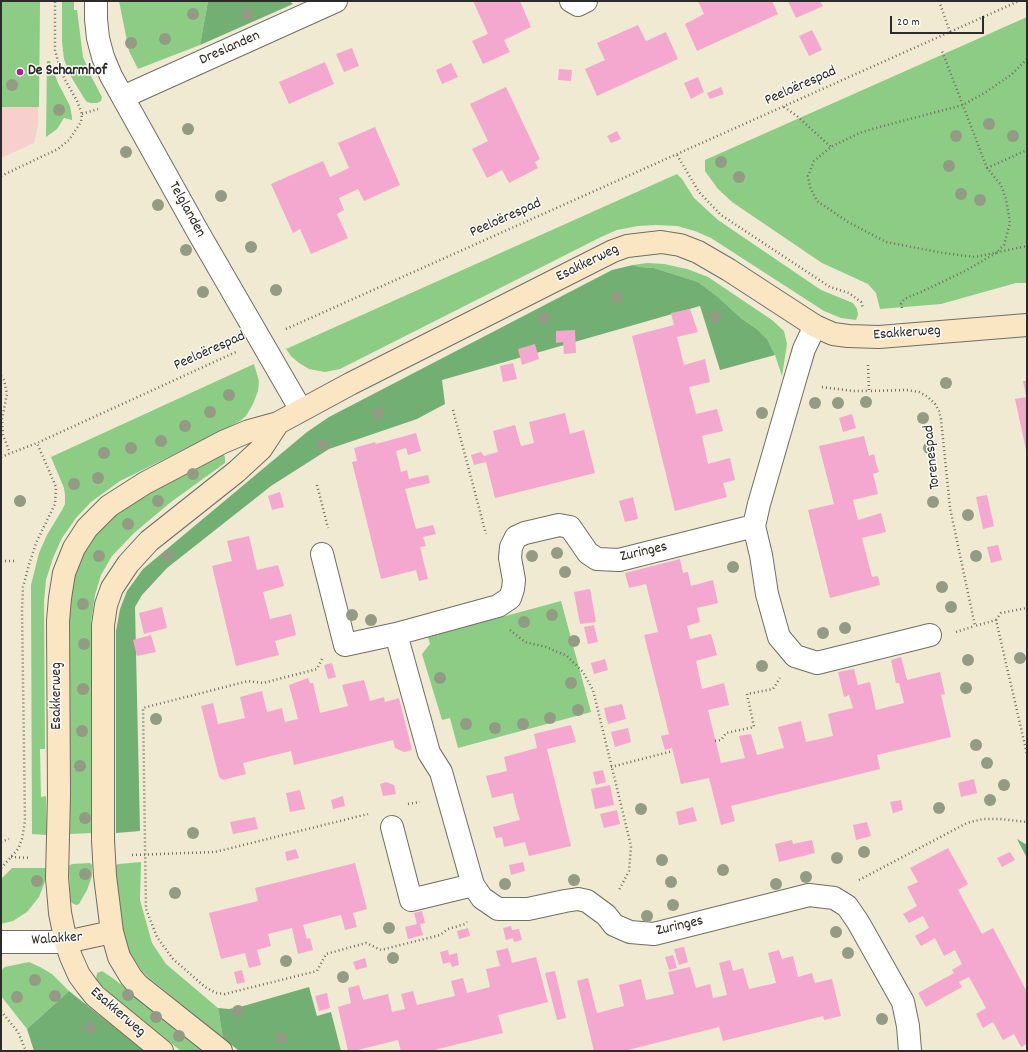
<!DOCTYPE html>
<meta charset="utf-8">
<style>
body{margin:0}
#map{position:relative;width:1028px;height:1052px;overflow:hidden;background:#efead1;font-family:Dekko,sans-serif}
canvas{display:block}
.frame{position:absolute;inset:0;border:2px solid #2b2b2b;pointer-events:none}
.scale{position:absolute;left:890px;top:16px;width:94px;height:18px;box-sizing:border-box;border:2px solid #2b2b2b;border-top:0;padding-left:5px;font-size:12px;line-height:14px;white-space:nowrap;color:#2b2b2b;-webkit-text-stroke:3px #fdfcf7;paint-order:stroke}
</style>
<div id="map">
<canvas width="1028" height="1052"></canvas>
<div class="frame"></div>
<div class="scale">20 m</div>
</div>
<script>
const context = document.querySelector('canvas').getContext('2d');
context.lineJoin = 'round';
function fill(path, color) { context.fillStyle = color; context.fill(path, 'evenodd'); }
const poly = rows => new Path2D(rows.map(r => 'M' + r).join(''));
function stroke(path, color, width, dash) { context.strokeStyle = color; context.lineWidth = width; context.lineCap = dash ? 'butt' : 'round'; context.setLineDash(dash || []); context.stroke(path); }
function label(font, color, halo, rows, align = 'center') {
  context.font = font + ' Dekko,sans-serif'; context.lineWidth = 3; context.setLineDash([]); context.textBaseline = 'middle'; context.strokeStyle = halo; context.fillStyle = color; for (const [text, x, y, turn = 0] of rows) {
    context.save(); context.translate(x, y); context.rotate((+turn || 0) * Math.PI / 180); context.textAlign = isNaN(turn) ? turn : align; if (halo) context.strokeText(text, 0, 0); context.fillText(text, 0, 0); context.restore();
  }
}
fill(poly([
 [1,1,40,1,38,125,34,143,1,158]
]), '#f7d0ce');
fill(poly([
 [1,1,40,1,39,107,1,107],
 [62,1,74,1,74,10,77,10,83,57,92,78,102,97,101,101,97,103,91,103,87,102,84,98,70,75,64,59,62,42],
 [119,1,208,1,200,45,138,69,129,51],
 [1027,17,1027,283,1016,283,941,304,880,309,876,293,868,284,822,263,732,202,718,189,705,171,705,160],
 [47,61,50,61,58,83,70,106,72,117,72,120,64,118,57,129,46,137],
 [677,174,682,179,694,198,718,220,821,290,853,303,857,309,858,315,856,320,841,318,824,311,711,238,695,231,677,226,656,225,638,226,617,230,601,237,340,369,325,372,309,369,299,363,291,356,286,349],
 [647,263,664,264,687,269,708,277,772,320,784,331,787,344,782,376,775,355,767,339,757,329,742,319,718,297,698,282,654,268,640,267,633,265],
 [254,364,259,381,258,391,253,404,246,416,240,421,227,428,120,481,91,502,76,518,62,538,53,558,46,580,44,602,45,749,40,749,41,797,46,796,47,835,32,834,31,585,39,553,47,535,62,510,65,504,65,495,64,488,51,457],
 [223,454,225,457,225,463,171,502,134,533,112,556,101,575,95,595,91,622,93,833,69,834,67,623,76,567,92,538,112,516,141,496],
 [561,601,591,712,458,748,450,718,442,720,422,654,430,644,428,637],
 [141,862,140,900,152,943,166,964,218,1008,223,1038,148,977,141,970,127,948,124,937,116,901,116,865,119,864],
 [90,863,92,865,92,876,87,890,79,904,76,905,72,903,70,900,69,866,72,864],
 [12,868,47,868,46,879,39,897,27,912,13,921,1,924,1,879],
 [29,962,40,967,52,974,69,991,27,1029,1,996,1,971,5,967],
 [102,971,114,979,204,1051,181,1051,111,995,96,979,97,973]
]), '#8ccc84');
fill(poly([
 [208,1,290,1,293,4,200,45],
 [633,265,640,267,654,268,698,282,718,297,742,319,757,329,767,339,775,355,720,370,700,306,442,380,445,404,417,419,329,449,271,486,167,568,142,595,135,607,140,831,116,833,116,631,120,609,127,591,143,569,307,432,329,417,612,270],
 [1017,839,1027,845,1027,858],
 [309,987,317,1016,331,1012,341,1051,239,1051,223,1038,218,1008,229,1009,240,1007],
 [69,991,133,1042,144,1051,34,1051,27,1029]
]), '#71b072');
fill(poly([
 [473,1,520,1,531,27,504,40,510,52,483,64,472,41,488,34],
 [698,1,772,1,778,14,697,51,685,24,704,14],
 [788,1,820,1,823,6,796,18],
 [638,25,646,41,666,32,678,59,597,96,585,69,605,60,597,43],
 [812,30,822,50,809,56,799,36],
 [352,48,359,66,344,72,336,54],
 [325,62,334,84,289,104,279,82],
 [451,63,458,77,442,84,436,70],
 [559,69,572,70,571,81,558,80],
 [698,77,704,92,691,99,684,83],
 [506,87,540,159,535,162,538,168,509,183,502,170,487,178,472,149,488,141,470,104],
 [721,87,724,94,710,99,707,93],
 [375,127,400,185,364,201,358,189,339,198,344,210,337,214,348,238,311,254,300,229,293,233,271,184,323,161,330,177,349,168,338,143],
 [617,131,621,139,611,143,607,136],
 [690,309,698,332,677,337,684,365,705,359,710,382,689,387,696,414,717,409,723,431,702,436,708,464,730,458,735,480,723,483,727,497,675,511,632,336,674,325,671,313],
 [575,330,576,353,564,354,563,342,556,343,556,331],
 [535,344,539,359,522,365,518,349],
 [513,363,517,379,503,382,500,366],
 [1023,381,1027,381,1027,396,1026,396],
 [1027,397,1027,450,1026,450,1015,399],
 [565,413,570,434,584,430,595,473,495,498,486,462,474,465,471,455,481,452,484,456,498,452,493,431,515,425,521,446,534,443,529,422],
 [852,414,856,428,843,432,839,418],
 [416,433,421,451,408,455,406,448,396,451,401,472,407,470,409,479,428,475,430,483,405,489,416,529,433,525,436,534,423,537,426,546,420,547,428,579,419,581,416,570,381,579,352,462,357,461,354,448,375,442,376,444],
 [864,436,869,456,874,454,876,463,879,472,873,474,878,494,853,500,858,520,881,513,886,532,862,538,872,577,878,576,880,585,830,598,808,510,834,504,819,446],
 [280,492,284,507,272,510,268,496],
 [987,495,994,526,983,529,976,497],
 [633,497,638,519,625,522,619,501],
 [249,536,257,570,278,565,281,575,284,586,263,592,270,619,291,614,296,635,275,641,279,655,236,666,212,566,232,561,227,541],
 [998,545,1002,560,991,563,987,547],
 [680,559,683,573,688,572,691,586,713,580,718,603,697,608,700,622,687,626,690,639,711,634,717,655,696,661,702,689,724,683,729,705,708,710,721,763,745,758,739,736,751,734,757,755,784,748,778,727,801,721,806,742,833,736,828,714,853,708,849,695,844,697,838,672,854,669,858,685,870,682,876,710,904,703,899,683,896,683,891,660,901,657,907,680,940,672,945,694,941,695,951,737,877,755,880,769,731,806,735,821,721,825,709,778,681,784,672,748,665,750,661,736,669,734,644,635,658,632,646,584,629,588,625,573],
 [590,589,596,622,580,624,574,592],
 [162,607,167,628,144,634,139,613],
 [594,625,598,642,588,644,584,627],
 [151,635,156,652,137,656,133,640],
 [605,659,608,670,594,674,591,663],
 [332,663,336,677,328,679,324,665],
 [308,678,310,683,313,683,320,713,348,706,342,685,364,680,370,701,384,697,385,702,399,698,412,750,404,752,395,748,393,740,294,765,291,751,243,763,246,774,223,780,219,777,201,706,213,703,218,724,232,721,245,718,240,697,262,691,267,712,282,708,285,722,298,719,289,685],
 [622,704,626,719,608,724,604,708],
 [571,725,576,742,547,749,571,846,529,856,525,842,504,847,502,837,496,838,493,827,520,820,516,807,513,793,492,798,486,776,507,771,504,757,537,748,534,734],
 [628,728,631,742,615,747,611,732],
 [603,770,606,782,596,785,593,772],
 [974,779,977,793,961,797,958,783],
 [386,782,394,785,396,794,383,796,380,784],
 [610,785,614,805,595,809,591,789],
 [300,790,305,809,290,812,286,793],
 [343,796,345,806,333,809,331,800],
 [901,800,903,810,893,813,890,802],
 [693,807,697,821,679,825,676,812],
 [617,810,620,824,604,828,600,814],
 [255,817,258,829,233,834,230,822],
 [867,822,871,836,856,840,853,825],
 [792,840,793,844,812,840,815,853,779,862,775,844],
 [948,848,968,884,958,890,982,934,993,928,1027,992,1027,1044,1021,1047,1014,1034,1003,1040,993,1022,983,1028,976,1014,986,1008,969,977,959,982,962,987,926,1007,918,993,954,973,952,970,962,964,955,950,944,956,935,938,921,946,915,936,929,928,923,916,909,923,903,914,917,906,907,887,918,882,910,868],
 [296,849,299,858,287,861,285,852],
 [1010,852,1015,860,1002,867,997,858],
 [523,862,525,871,511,875,509,865],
 [355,863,367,909,353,913,357,927,345,930,341,915,303,925,307,939,310,938,313,950,298,954,292,928,268,934,271,946,257,950,261,965,249,968,245,953,221,959,209,913,258,901,255,888],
 [422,911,425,923,420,924,423,935,408,939,405,927,417,924,414,913],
 [511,926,512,930,519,929,522,940,514,942,513,938,506,940,503,928],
 [468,928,470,936,459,939,457,931],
 [684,947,688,962,679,965,674,949],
 [508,948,512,963,536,957,548,1002,498,1015,503,1033,430,1051,401,1051,398,1040,354,1051,348,1051,338,1007,351,1003,348,988,359,985,363,1000,388,994,392,1012,405,1009,401,994,413,991,417,1005,455,996,451,981,463,978,467,993,490,987,486,969,500,966,496,951],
 [448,950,449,955,457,953,459,965,452,967,450,962,443,964,440,952],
 [779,950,782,959,793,956,798,977,812,973,815,983,832,979,841,1016,824,1020,823,1016,723,1041,719,1027,624,1051,594,1051,577,981,588,978,597,1013,624,1006,619,985,641,979,646,1000,674,994,668,972,690,967,696,988,710,984,713,998,727,995,719,963,730,960,733,971,743,968,749,989,776,983,768,953],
 [673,955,677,968,669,970,665,957],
 [365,958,367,967,356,970,353,962],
 [242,970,245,982,237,984,234,972],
 [555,971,566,1018,557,1020,545,973],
 [327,993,330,1008,319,1011,315,996]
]), '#f4a8cf');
const street = poly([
 [96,1,96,19,98,38,103,57,111,76,198,232,301,410],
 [571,1,578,5,586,1],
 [123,97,336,1],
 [754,526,759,504,794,383,804,349,815,326],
 [322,554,345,645,396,634],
 [392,827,411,900,473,885],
 [1,942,66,942],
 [910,1051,908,1026,903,1002,858,922,847,906,834,898,809,895,654,934,630,932,614,925,606,915,587,901,578,899,565,901,528,909,498,909,482,898,473,885,441,772,429,753,396,634,498,606,510,598,513,589,514,580,510,558,511,547,516,537,525,533,559,525,570,527,588,553,597,559,619,560,754,526,761,555,767,594,779,637,795,656,817,663,930,635]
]);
const secondary = poly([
 [66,942,112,932],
 [162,1051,95,996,87,986,79,975,71,957,66,942,60,913,57,878,59,795,58,621,60,598,64,573,74,548,87,528,109,506,145,483,223,442,249,431,278,423,350,384,613,251,627,246,661,242,680,245,698,252,729,270,815,326,833,334,848,336,879,337,1027,325],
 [221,1051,138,985,131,977,119,957,112,932,105,876,103,840,103,625,106,605,112,588,128,564,149,541,236,472,261,449,278,423]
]);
stroke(street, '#706e65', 24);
stroke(secondary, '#706e65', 24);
stroke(poly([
 [939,1,950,32],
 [1027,59,1011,75,986,92,963,105,883,126,862,132,849,138,831,147,814,161,808,176,810,187,817,201,848,222,886,242,943,253,975,257,1027,246],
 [784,107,797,116,831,147],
 [82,114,98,109],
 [677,155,699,192,721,215,830,287,849,293,861,302,863,308],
 [987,168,1027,150],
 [1,176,58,149,69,140,81,122,82,114,77,101,64,78,59,65,55,50,55,1],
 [902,308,901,304,904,299,921,292,965,271,996,253,1004,245,1010,223,1006,199,1001,185,987,168,942,51],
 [286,329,1019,1],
 [868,365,869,391,907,390,919,392,928,397,935,404,939,411,941,419,950,508,975,626,996,620,1027,754],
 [1,376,4,380,7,394,2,419,3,435,10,453],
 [822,387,853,391,869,391],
 [453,410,486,534],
 [1,457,37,443,236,352],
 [317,485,328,528],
 [1,561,17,561],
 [996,620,1001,613,1027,608],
 [510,630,525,642,546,647,567,656,583,672,593,690,631,846,629,871,619,890],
 [956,632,975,626],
 [322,659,317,669,263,683,248,681,143,708,146,909,157,937,173,959,205,987,216,993,225,994,317,971,326,954,366,943,381,950,440,935,448,929,465,924,467,922],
 [715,741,721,740,726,733,754,727,747,694,773,689,780,678],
 [611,767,673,751],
 [408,804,420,802],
 [1,842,9,839],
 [132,855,215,852,368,814],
 [11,857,31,858],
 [1,868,11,857,18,849,22,839,25,821,22,610,23,587,30,561,37,541,55,504,56,487,37,443],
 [859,880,967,823,983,819,1000,819,1027,822],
 [1,1011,18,1032,26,1051]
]), '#706e65', 2.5, [1, 3]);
stroke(street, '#fff', 22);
stroke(secondary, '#fbe6c4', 22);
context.fillStyle = '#939b85';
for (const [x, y] of [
 [193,14],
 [247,14],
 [165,39],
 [131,43],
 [12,85],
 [59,110],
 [989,124],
 [188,129],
 [956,136],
 [1013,136],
 [126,152],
 [721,162],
 [949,166],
 [739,177],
 [961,194],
 [221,196],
 [980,200],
 [158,205],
 [251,247],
 [186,250],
 [276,290],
 [203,292],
 [617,297],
 [715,317],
 [544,318],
 [946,383],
 [229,395],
 [866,402],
 [815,403],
 [838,403],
 [210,412],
 [378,413],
 [762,413],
 [923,418],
 [185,426],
 [161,441],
 [323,445],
 [131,448],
 [929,448],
 [104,453],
 [193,474],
 [98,478],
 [74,484],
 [20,501],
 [158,501],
 [933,502],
 [968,515],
 [128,524],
 [557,553],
 [99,556],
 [168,556],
 [532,556],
 [976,556],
 [733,567],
 [565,572],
 [942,587],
 [83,604],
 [951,607],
 [352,615],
 [552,615],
 [371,620],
 [524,622],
 [845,628],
 [823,633],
 [574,641],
 [84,644],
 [1020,658],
 [968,660],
 [762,666],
 [440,678],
 [571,683],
 [966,688],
 [83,689],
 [578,710],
 [550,718],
 [156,719],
 [466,724],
 [523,724],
 [495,728],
 [82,731],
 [976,745],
 [987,763],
 [80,766],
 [1004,785],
 [990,800],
 [939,808],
 [641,809],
 [85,818],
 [193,833],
 [864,852],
 [837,858],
 [662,860],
 [723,870],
 [85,874],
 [806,877],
 [574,880],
 [37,881],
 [671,882],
 [505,884],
 [776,884],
 [175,893],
 [673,905],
 [647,916],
 [389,928],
 [836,932],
 [848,953],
 [393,958],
 [286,961],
 [343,977],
 [35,980],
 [128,995],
 [55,996],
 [17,997],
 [238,1011],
 [156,1017],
 [882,1019],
 [90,1028],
 [179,1036],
 [281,1038]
]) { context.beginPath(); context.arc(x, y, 6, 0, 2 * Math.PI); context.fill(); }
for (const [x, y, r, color] of [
 [20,72,4,"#b5179e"]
]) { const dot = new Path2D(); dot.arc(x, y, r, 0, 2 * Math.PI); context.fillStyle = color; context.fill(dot); stroke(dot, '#fdfcf7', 1.5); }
label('15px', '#2b2b2b', '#fdfcf7', [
 ["Dreslanden",230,49,-24],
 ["Peeloërespad",801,87,-24],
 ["Telglanden",186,210,61],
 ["Peeloërespad",506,219,-24],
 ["Esakkerweg",588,264,-26],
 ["Esakkerweg",907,334,-4],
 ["Peeloërespad",210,352,-24],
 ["Torenespad",933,457,-96],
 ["Zuringes",644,553,-13],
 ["Esakkerweg",58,696,-90],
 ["Zuringes",680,927,-13],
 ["Walakker",57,940,-4],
 ["Esakkerweg",117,1013,41]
]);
label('bold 15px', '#2b2b2b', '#fdfcf7', [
 ["De Scharmhof",28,72]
], 'left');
</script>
